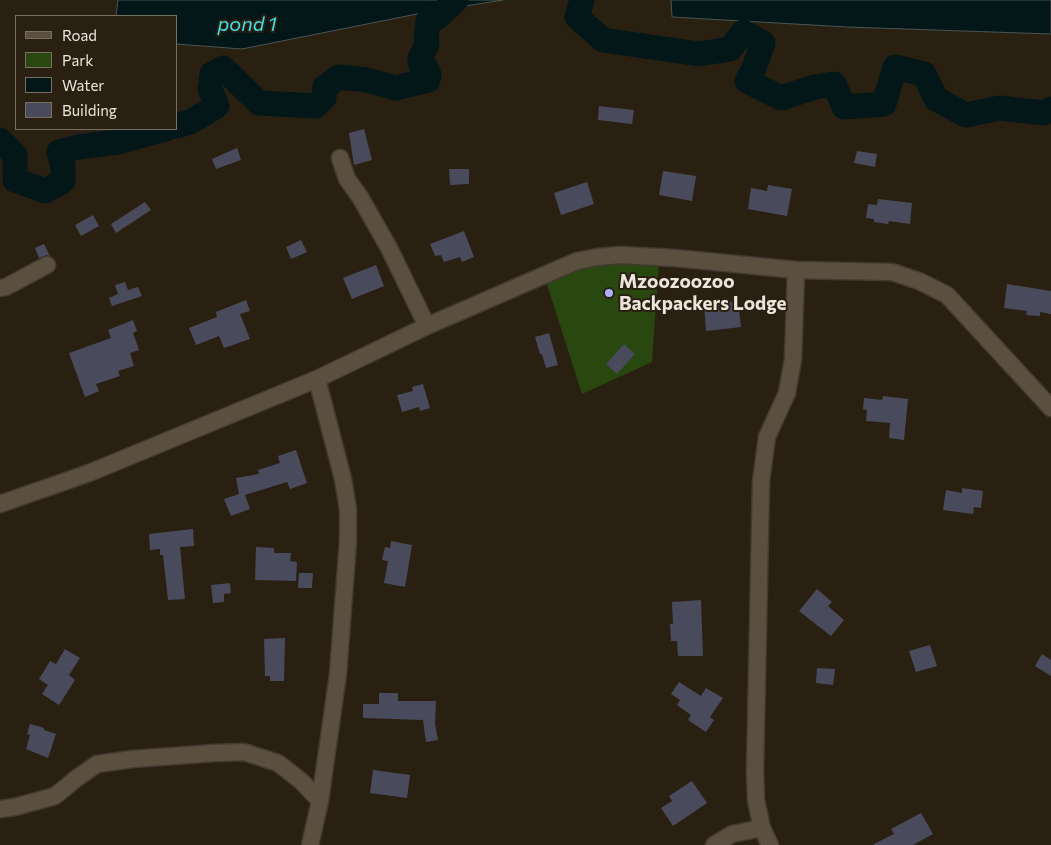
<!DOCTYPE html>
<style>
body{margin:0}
#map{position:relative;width:1051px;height:845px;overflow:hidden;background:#2a2012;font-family:Commissioner,sans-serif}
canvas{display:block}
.legend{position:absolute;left:15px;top:15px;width:162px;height:115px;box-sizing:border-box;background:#2a2012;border:1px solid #786f63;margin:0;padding:6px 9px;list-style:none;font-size:15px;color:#ece5dc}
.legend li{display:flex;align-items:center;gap:10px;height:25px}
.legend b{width:25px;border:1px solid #786f63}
</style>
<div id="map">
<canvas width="1051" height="845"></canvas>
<ul class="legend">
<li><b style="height:6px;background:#5b5040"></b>Road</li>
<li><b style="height:14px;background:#28480f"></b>Park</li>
<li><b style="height:14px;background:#041718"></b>Water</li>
<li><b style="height:14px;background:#494b5d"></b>Building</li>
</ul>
</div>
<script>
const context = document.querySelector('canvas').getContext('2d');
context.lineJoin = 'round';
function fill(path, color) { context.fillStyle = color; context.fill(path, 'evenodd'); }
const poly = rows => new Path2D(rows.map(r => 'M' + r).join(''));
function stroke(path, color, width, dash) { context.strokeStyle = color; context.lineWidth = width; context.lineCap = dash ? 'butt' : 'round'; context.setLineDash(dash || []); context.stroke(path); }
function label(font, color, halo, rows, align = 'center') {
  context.font = font + ' Commissioner,sans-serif'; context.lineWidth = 4; context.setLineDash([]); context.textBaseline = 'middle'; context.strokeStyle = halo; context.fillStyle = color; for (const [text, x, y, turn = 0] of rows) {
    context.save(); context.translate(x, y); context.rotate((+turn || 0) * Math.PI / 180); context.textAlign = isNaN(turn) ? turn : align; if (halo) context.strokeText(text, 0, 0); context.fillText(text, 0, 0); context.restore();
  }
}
fill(poly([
 [659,260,652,362,582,394,545,278,571,266]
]), '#28480f');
const water = poly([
 [118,0,503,0,427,12,242,49,176,44,176,16,116,16,118,0],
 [671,0,1051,0,1051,34,847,27,672,17,671,0]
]);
fill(water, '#041718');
stroke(water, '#4a5553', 1);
stroke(poly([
 [582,0,577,17,603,40,699,54,730,49,743,32,763,43,754,68,747,81,781,98,815,87,834,84,844,107,884,104,895,67,924,74,936,99,966,115,1000,108,1044,113,1051,109],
 [176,126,190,122,217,106,210,89,212,74,223,68,259,103,316,106,324,98,325,87,339,77,367,80,395,88,428,80,429,75,426,68,422,67,420,63,420,58,427,44,426,38,428,22,429,19,436,16,438,17,456,0],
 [0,140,15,155,15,180,45,191,63,181,63,167,59,152,78,147,118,142,166,129]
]), '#041718', 25);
fill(poly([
 [599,106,634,110,632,124,598,120],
 [364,129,372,160,354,165,349,133],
 [237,148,241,160,216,169,212,159],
 [857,151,877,154,875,167,854,163],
 [449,169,469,169,469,184,450,185],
 [663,171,696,176,692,201,659,195],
 [587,182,594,204,561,215,554,193],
 [768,185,792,189,787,216,748,209,751,188,767,191],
 [878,199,912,203,910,224,889,221,888,224,874,222,874,219,866,218,868,204,877,205],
 [145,202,151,210,116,233,111,224],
 [93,215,99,226,81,236,75,225],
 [464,231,474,257,462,262,460,257,444,262,441,255,435,256,430,244],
 [301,240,307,252,291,259,286,247],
 [44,244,50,256,47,255,39,258,35,248],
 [376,265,384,286,352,299,343,278],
 [125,282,128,290,138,287,142,296,112,306,109,298,118,294,115,285],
 [1007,284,1051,291,1051,314,1040,312,1040,316,1026,315,1027,311,1004,308],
 [246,300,250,311,240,314,250,339,224,348,219,336,196,345,189,328,217,317,216,312],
 [738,301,741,327,706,331,704,305],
 [133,320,137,331,133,333,139,350,130,353,134,366,118,371,120,376,96,384,99,391,85,397,69,353,111,338,108,330],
 [549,333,558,365,546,368,542,354,540,354,535,337],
 [624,344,635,354,617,374,606,364],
 [423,384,430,408,420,411,419,407,402,412,397,395,413,391,412,387],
 [883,396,908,399,904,440,889,438,890,423,866,421,867,410,863,409,864,398,882,400],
 [296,450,307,483,290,489,287,482,245,495,250,509,231,516,224,499,239,494,236,478,259,474,258,470,280,463,278,456],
 [962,488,983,491,981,508,974,507,973,514,943,510,946,490,962,493],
 [193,529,194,546,180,547,185,599,168,600,163,555,160,555,160,549,150,550,149,534],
 [391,541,412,545,405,587,384,583,388,561,382,560,385,547,390,548],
 [256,547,274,548,274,553,291,553,290,561,297,562,296,581,255,580],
 [299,573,313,573,312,588,298,588],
 [230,583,231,593,224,594,224,602,213,603,211,585],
 [817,589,832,602,828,606,844,620,831,636,799,611],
 [701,600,703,656,678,656,677,641,671,641,670,624,673,624,672,602],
 [285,638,284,681,270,681,270,676,265,676,264,639],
 [930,645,937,666,916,672,909,651],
 [65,649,80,658,69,675,75,680,59,705,42,694,48,685,39,679,50,661,56,664],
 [1042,654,1051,660,1051,676,1035,666],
 [817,668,835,669,833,685,816,683],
 [679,682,701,696,706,688,723,698,710,717,714,720,706,732,688,720,691,715,677,705,680,700,671,694],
 [379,693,398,693,398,701,436,701,435,724,438,740,426,742,423,720,363,718,363,704,379,704],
 [30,724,44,728,44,730,56,734,48,758,26,749,30,735,27,734],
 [373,770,410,775,407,798,370,793],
 [692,781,707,803,673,826,661,808,672,801,669,796],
 [921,813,933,834,913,845,872,845,894,834,891,829]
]), '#494b5d');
const minor = poly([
 [340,158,347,179,360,197,389,248,427,326],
 [0,288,6,287,47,265],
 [0,504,89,473,317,379,427,326,526,283,577,261,597,257,621,255,675,258,796,270,892,272,919,281,947,295,1051,408],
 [0,809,15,807,55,796,77,778,97,764,133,759,215,753,244,752,278,763,301,781,320,801],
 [310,845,320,801,338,674,348,541,348,509,343,479,317,379],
 [714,845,732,834,762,828],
 [770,845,762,828,756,800,755,772,761,481,767,437,787,393,793,359,796,270]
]);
stroke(minor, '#433a31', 19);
stroke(minor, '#5b5040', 16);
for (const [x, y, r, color] of [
 [609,293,5,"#abaffb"]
]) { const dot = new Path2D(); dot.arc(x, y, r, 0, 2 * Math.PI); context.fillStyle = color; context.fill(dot); stroke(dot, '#2a2012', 2); }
label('bold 19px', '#ece5dc', '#2a2012', [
 ["Mzoozoozoo",619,282],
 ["Backpackers Lodge",619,304]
], 'left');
label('italic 20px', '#40dfe6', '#2a2012', [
 ["pond 1",247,24]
]);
</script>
